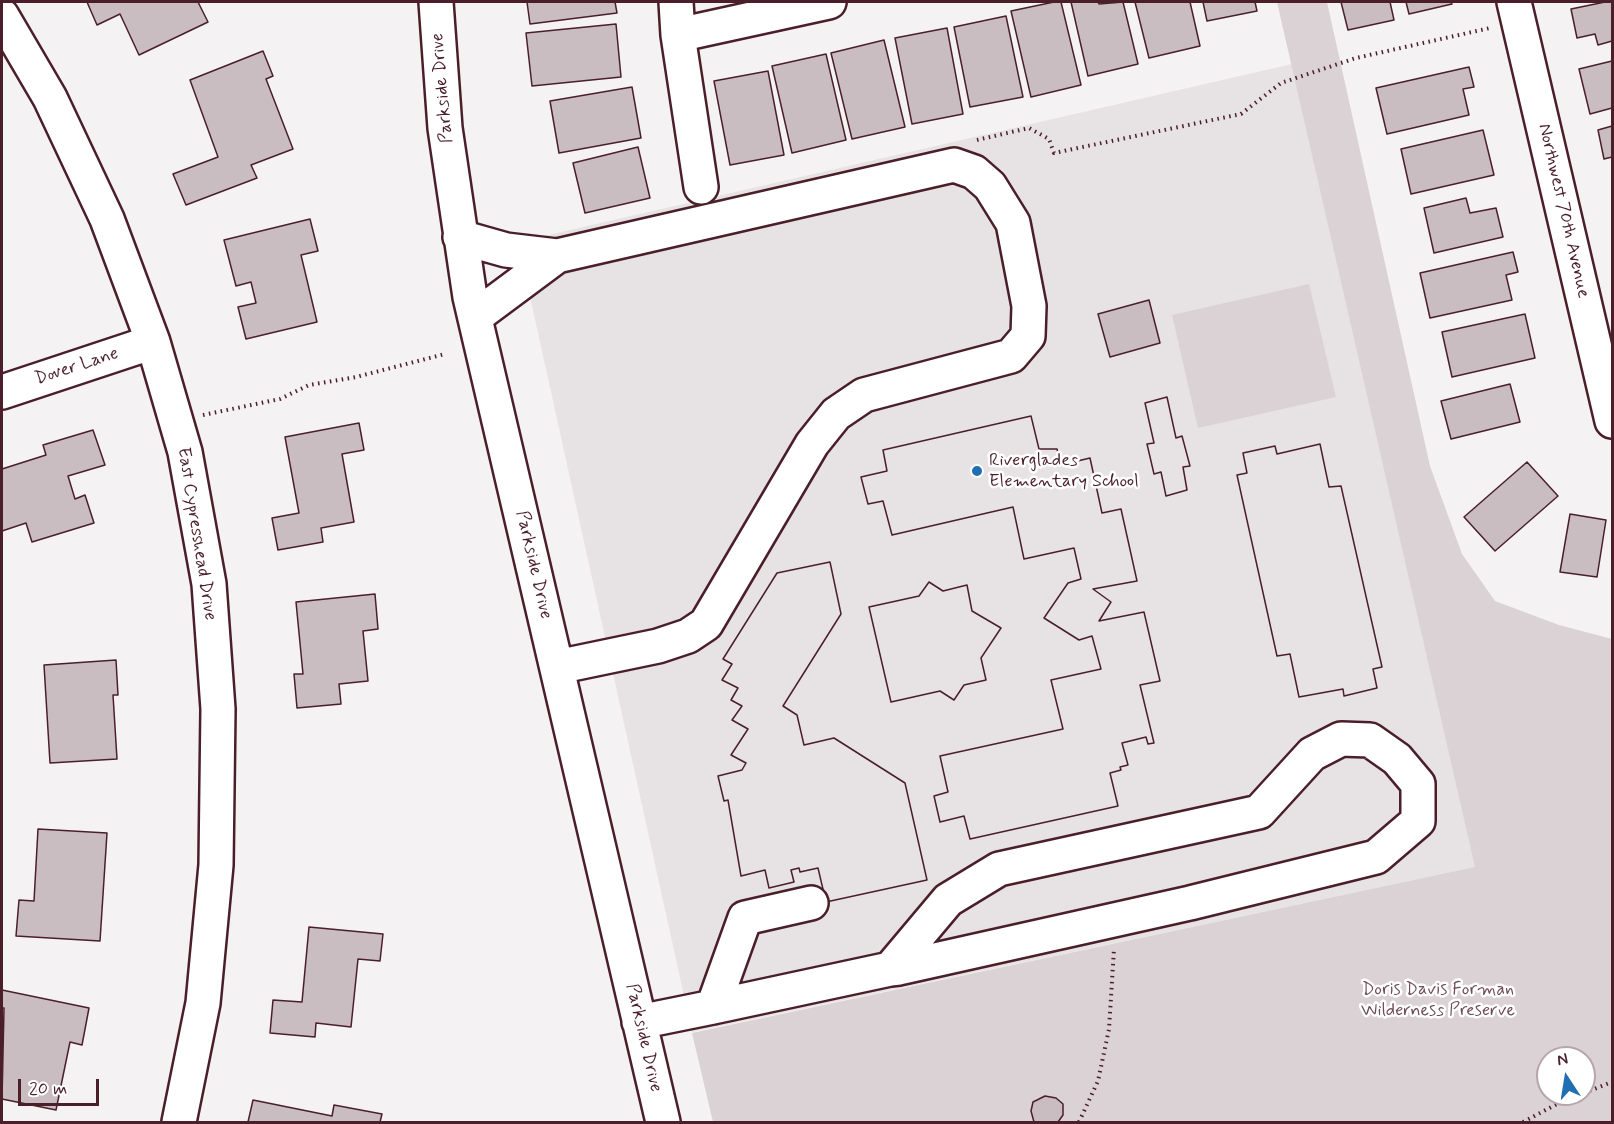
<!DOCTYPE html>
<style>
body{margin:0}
#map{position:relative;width:1614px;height:1124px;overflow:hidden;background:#f4f2f2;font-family:Mynerve,sans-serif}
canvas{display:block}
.frame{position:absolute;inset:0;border:3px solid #4a1f2b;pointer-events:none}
.north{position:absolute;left:1536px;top:1046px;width:60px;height:60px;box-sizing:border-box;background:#fff;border:2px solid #b7a5aa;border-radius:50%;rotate:348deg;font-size:16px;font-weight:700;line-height:24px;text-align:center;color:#4a1f2b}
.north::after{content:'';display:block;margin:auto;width:21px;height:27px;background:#1f6fb2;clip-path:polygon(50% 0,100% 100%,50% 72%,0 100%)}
.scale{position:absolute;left:18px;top:1079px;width:81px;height:27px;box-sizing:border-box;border:3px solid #4a1f2b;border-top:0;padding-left:8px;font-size:18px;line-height:21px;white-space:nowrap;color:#4a1f2b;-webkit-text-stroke:4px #fff;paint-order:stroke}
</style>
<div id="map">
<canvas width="1614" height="1124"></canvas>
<div class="frame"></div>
<div class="north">N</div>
<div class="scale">20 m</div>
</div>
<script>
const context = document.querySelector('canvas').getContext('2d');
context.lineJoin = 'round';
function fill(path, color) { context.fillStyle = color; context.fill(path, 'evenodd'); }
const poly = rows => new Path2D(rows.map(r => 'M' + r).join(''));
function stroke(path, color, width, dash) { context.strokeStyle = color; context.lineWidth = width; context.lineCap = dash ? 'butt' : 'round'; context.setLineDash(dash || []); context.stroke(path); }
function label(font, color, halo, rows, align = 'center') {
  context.font = font + ' Mynerve,sans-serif'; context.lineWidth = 5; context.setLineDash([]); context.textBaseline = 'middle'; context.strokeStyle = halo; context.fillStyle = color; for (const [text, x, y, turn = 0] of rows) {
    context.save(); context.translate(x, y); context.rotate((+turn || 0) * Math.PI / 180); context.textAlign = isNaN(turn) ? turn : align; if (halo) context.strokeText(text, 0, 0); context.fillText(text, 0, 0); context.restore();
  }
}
fill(poly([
 [1292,64,1476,867,692,1032,518,242]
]), '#e7e2e3');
fill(poly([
 [1277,2,1327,2,1430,466,1462,554,1495,601,1559,625,1612,639,1612,1122,713,1122,692,1033,1475,867],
 [1548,1058,1584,1058,1584,1094,1548,1094],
 [1309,284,1336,397,1198,428,1172,315]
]), '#dbd2d5');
const building = poly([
 [87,2,198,2,208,22,139,55,120,14,97,25,87,2],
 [527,2,615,2,617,13,530,24,527,2],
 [1054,2,1061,2,1081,85,1031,97,1011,11,1054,2],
 [1071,2,1098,2,1099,4,1123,2,1138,64,1088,76,1071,2],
 [1135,2,1190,2,1200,46,1149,58,1135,2],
 [1203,2,1255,2,1257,11,1207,21,1203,2],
 [1341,2,1390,2,1394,20,1348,30,1341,2],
 [1406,2,1451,2,1452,4,1409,14,1406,2],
 [1605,2,1612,2,1612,41,1598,45,1595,34,1577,38,1571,9,1605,2],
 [1006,16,1023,97,970,107,954,27,1006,16],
 [616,24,621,77,532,86,526,33,616,24],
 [947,28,963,114,912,124,895,38,947,28],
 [884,40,905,127,852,139,831,53,884,40],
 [263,51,273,76,266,79,293,149,251,165,257,178,186,205,173,174,218,157,190,80,263,51],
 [826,54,846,140,792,153,772,66,826,54],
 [1612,61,1612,108,1590,114,1579,69,1612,61],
 [1469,67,1474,87,1463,89,1469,115,1387,134,1376,88,1469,67],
 [768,71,784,155,730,165,714,81,768,71],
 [632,87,641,138,559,153,550,101,632,87],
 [1612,126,1612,157,1604,159,1598,130,1612,126],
 [1483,130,1494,175,1411,194,1401,149,1483,130],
 [638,147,650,198,585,213,573,163,638,147],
 [1466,198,1470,213,1496,208,1503,237,1434,253,1424,208,1466,198],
 [310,219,318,251,301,255,317,322,246,339,238,307,256,303,251,282,236,286,224,240,310,219],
 [1513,252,1518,272,1506,275,1512,300,1430,318,1420,273,1513,252],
 [1149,300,1160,343,1110,357,1098,314,1149,300],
 [1525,314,1535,358,1452,377,1442,332,1525,314],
 [1510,384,1520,422,1451,439,1441,401,1510,384],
 [1167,397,1176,438,1182,436,1190,466,1183,467,1187,490,1166,496,1161,472,1154,474,1147,444,1154,443,1145,403,1167,397],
 [1167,397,1176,438,1182,436,1190,466,1183,467,1187,490,1166,496,1161,472,1154,474,1147,444,1154,443,1145,403,1167,397],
 [1031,416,1039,449,1057,449,1061,465,1090,458,1102,513,1121,509,1137,581,1093,589,1111,602,1099,621,1144,612,1160,681,1140,685,1154,743,1148,744,1146,737,1122,743,1128,765,1120,767,1121,770,1110,773,1118,806,970,839,964,816,940,822,934,796,948,792,940,756,1063,729,1051,680,1101,669,1092,636,1079,640,1044,618,1068,583,1081,579,1074,548,1024,559,1013,507,892,535,883,501,868,504,861,477,887,471,883,450,1031,416],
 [1031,416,1039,449,1057,449,1061,465,1090,458,1102,513,1121,509,1137,581,1093,589,1111,602,1099,621,1144,612,1160,681,1140,685,1154,743,1148,744,1146,737,1122,743,1128,765,1120,767,1121,770,1110,773,1118,806,970,839,964,816,940,822,934,796,948,792,940,756,1063,729,1051,680,1101,669,1092,636,1079,640,1044,618,1068,583,1081,579,1074,548,1024,559,1013,507,892,535,883,501,868,504,861,477,887,471,883,450,1031,416],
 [359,423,364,450,342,454,354,522,321,528,323,542,278,550,272,518,299,513,285,437,359,423],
 [93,430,105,465,68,476,75,499,85,495,94,523,32,542,26,523,2,531,2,469,46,455,43,445,93,430],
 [1320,444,1329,487,1341,486,1382,667,1373,669,1377,688,1344,696,1343,689,1299,697,1290,654,1277,656,1237,475,1247,473,1243,453,1275,446,1277,454,1320,444],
 [1320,444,1329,487,1341,486,1382,667,1373,669,1377,688,1344,696,1343,689,1299,697,1290,654,1277,656,1237,475,1247,473,1243,453,1275,446,1277,454,1320,444],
 [1527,462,1558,496,1495,551,1464,517,1527,462],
 [1570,514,1606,520,1597,577,1560,572,1570,514],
 [830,562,841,614,783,706,797,715,804,745,834,738,905,783,927,880,826,902,818,868,800,872,799,868,791,870,794,882,769,888,765,870,741,876,728,800,724,801,718,776,742,770,746,763,731,755,748,729,732,720,742,706,731,700,738,688,722,680,732,664,723,659,777,573,830,562],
 [830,562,841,614,783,706,797,715,804,745,834,738,905,783,927,880,826,902,818,868,800,872,799,868,791,870,794,882,769,888,765,870,741,876,728,800,724,801,718,776,742,770,746,763,731,755,748,729,732,720,742,706,731,700,738,688,722,680,732,664,723,659,777,573,830,562],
 [929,582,943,591,967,585,972,611,1001,628,981,658,986,680,964,685,954,700,940,691,891,702,869,607,919,596,929,582],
 [929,582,943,591,967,585,972,611,1001,628,981,658,986,680,964,685,954,700,940,691,891,702,869,607,919,596,929,582],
 [375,594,378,629,363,631,368,681,339,684,341,704,297,708,294,674,303,674,296,602,375,594],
 [116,660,118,695,113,695,117,759,50,763,44,665,116,660],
 [38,829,107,833,100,941,16,936,19,900,34,901,38,829],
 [309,927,383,934,380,961,358,959,351,1027,316,1023,315,1037,270,1033,273,1000,302,1002,309,927],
 [2,990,89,1008,82,1045,70,1042,56,1110,2,1099,4,1008,2,1008,2,990],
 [1045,1096,1056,1098,1063,1104,1063,1115,1058,1122,1034,1122,1031,1111,1033,1102,1045,1096],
 [253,1100,332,1116,334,1105,382,1114,380,1122,248,1122,253,1100]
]);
fill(building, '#cabdc1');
stroke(building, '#4a1f2b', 1.5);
const minor = poly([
 [436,2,445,128,470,297,663,1122],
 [676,2,678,35,701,187],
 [1514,2,1612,421],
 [2,16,50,98,107,219,153,342,185,452,209,584,218,709,216,865,203,1003,179,1122],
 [678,35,829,2],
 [460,237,506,250,557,256,954,165,974,172,990,186,1013,223,1029,306,1028,336,1011,356,864,395,836,414,812,444,706,624,688,636,658,646,557,667],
 [475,317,557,256],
 [2,392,153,342],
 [713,1007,745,918,811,903],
 [639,1022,713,1007,890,969,899,968,1190,903,1376,857,1418,821,1418,784,1397,759,1370,740,1341,739,1312,754,1259,812,999,869,948,900,890,969]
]);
stroke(minor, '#4a1f2b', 38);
stroke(poly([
 [977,140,1029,128,1049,139,1054,153,1241,114,1281,83,1356,58,1490,28],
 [203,415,280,399,309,385,356,377,445,354],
 [1584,1093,1612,1082],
 [1079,1122,1098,1081,1109,1029,1114,949],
 [1523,1122,1559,1103,1581,1094]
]), '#4a1f2b', 4, [1.5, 4.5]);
stroke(minor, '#fff', 33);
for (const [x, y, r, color] of [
 [977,471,6,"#1f6fb2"]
]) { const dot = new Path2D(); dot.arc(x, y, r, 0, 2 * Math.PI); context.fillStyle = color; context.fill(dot); stroke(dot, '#fff', 2); }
label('18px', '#4a1f2b', '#fff', [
 ["Parkside Drive",443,88,-95],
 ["Northwest 70th Avenue",1563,211,77],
 ["Dover Lane",77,367,-18],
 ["East Cypresshead Drive",196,534,81],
 ["Parkside Drive",533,565,77],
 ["Parkside Drive",643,1038,77]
]);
label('18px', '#4a1f2b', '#fff', [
 ["Riverglades",989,461],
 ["Elementary School",989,482]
], 'left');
label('18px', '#6e4c56', '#fff', [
 ["Doris Davis Forman",1438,990],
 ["Wilderness Preserve",1438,1011]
]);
</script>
